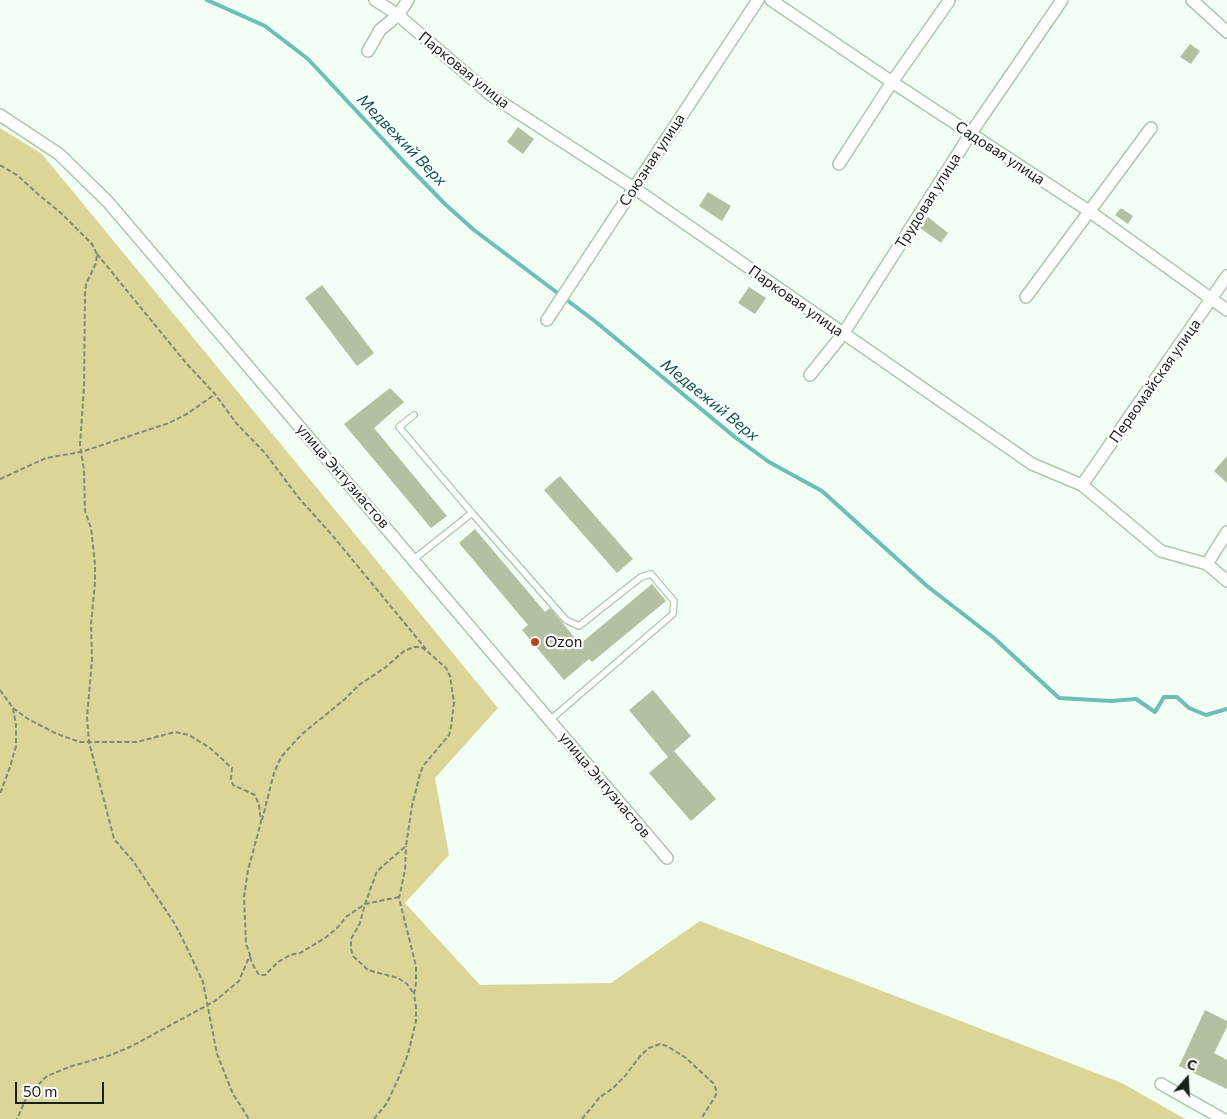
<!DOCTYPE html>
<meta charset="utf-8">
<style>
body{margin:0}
#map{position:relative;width:1227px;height:1119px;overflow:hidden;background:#f3fef4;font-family:Commissioner,sans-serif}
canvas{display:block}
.north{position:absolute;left:1162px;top:1054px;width:50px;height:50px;-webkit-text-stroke:4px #fff;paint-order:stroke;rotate:19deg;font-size:14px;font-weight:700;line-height:20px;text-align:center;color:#172118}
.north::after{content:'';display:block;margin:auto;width:18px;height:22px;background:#172118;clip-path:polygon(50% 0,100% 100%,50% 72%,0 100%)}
.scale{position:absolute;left:15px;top:1082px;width:89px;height:22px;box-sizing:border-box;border:2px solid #172118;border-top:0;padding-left:6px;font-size:15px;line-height:18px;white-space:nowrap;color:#172118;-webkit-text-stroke:4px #fff;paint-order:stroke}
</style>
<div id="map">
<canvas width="1227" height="1119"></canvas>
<div class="north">С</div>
<div class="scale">50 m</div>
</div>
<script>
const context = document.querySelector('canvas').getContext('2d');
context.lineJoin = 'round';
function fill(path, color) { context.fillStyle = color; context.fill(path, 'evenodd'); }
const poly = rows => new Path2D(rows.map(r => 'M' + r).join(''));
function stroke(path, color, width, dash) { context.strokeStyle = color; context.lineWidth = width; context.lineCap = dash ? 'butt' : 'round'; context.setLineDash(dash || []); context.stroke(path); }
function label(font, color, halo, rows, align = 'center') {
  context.font = font + ' Commissioner,sans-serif'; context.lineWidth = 4.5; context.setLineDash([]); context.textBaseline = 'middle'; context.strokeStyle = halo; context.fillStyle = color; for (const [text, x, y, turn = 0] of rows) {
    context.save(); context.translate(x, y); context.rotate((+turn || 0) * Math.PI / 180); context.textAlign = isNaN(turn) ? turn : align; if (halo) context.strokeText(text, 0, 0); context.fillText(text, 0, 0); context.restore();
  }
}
fill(poly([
 [0,128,42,154,498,708,435,778,449,855,405,903,480,985,611,983,700,921,1122,1083,1185,1119,0,1119]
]), '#dbd698');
stroke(poly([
 [207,0,265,26,308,59,405,163,446,205,474,230,596,322,736,438,769,462,822,491,927,586,994,638,1059,698,1111,701,1136,699,1155,712,1164,697,1177,697,1189,708,1206,715,1227,709]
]), '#6cbfb9', 4);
fill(poly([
 [1190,44,1200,51,1191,64,1180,57],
 [518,127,534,139,523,154,507,142],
 [708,192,731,206,722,221,699,206],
 [1121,208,1133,216,1128,224,1115,215],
 [928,217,948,233,941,243,920,228],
 [322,285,374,353,357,366,305,298],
 [749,287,766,298,755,314,738,303],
 [390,388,404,402,374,428,447,516,431,528,344,424],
 [1227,456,1227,483,1214,471],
 [560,476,633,559,617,573,544,490],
 [475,529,545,612,550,608,580,644,652,584,666,601,592,662,589,659,564,680,522,630,528,625,459,543],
 [653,690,691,736,674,751,716,799,691,821,649,773,668,757,629,710],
 [1205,1010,1227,1021,1227,1027,1214,1053,1227,1060,1227,1089,1179,1066]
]), '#b4c0a2');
const service = poly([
 [414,415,399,427,472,513],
 [414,559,472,513,566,620,579,626,641,577,651,574,674,601,673,614,550,720]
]);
const minor = poly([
 [375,0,398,15,492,96,634,188,1032,464,1082,485,1161,551,1207,564,1227,581],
 [771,0,892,82,1089,211,1227,310],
 [1192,0,1227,32],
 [368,51,380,30,398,15,408,0],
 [0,115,59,154,108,202,667,858],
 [839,164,892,82,949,1],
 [1026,297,1151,128],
 [547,320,758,0],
 [810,375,843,334,971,133,1062,0],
 [1082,485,1227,276],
 [1207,564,1227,532],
 [1161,1084,1223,1119]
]);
stroke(service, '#adc7ae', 8);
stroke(minor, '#adc7ae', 14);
stroke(poly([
 [0,165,17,175,39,195,61,213,92,244,97,254,96,263,86,284,85,294,84,388,80,445,84,470,85,511,91,528,95,564,95,583,91,624,92,660,87,717,89,742,114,839,133,861,175,924,186,946,203,982,217,1054,233,1094,249,1119],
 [97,254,186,363,215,394,236,423,265,453,298,497,332,535,426,649],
 [0,479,46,458,81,452,169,423,187,414,214,395],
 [0,690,13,708,16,725,16,746,10,767,0,794],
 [13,708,28,719,57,734,80,742,137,742,175,732,189,735,210,748,232,768,231,779,233,785,255,795,259,805,261,822,248,870,244,897,246,944,250,955,239,981,215,1001,132,1046,111,1055,72,1066,47,1076,27,1096,17,1119],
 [399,897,365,904,360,923,351,939,351,949,353,956,368,970,398,978,407,984,414,994],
 [250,957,253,965,259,975,265,975,278,962,290,955,300,953,325,938,337,928,346,917,365,904,377,871,406,846,412,806,420,774,423,766,449,735,451,727,454,703,450,676,446,668,428,652,421,647,414,647,404,651,386,667,359,685,345,699,302,734,281,757,274,773,262,820],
 [374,1119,387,1103,399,1077,408,1054,416,1021,416,1007,414,994,416,983,416,966,399,898,405,870,406,846],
 [582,1119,600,1097,613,1088,625,1076,641,1055,649,1048,660,1044,667,1046,686,1058,713,1083,716,1089,716,1095,701,1119]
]), '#7f8980', 2, [5, 2.5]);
stroke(service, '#fff', 5.5);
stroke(minor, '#fff', 11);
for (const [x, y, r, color] of [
 [535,642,5,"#b04920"]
]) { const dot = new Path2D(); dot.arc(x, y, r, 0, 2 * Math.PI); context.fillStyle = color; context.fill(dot); stroke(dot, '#fff', 2); }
label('15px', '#172118', '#fff', [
 ["Парковая улица",464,70,39],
 ["Садовая улица",1000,153,33],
 ["Союзная улица",652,160,-57],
 ["Трудовая улица",928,201,-58],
 ["Парковая улица",796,301,35],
 ["Первомайская улица",1155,381,-55],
 ["улица Энтузиастов",343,476,49],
 ["улица Энтузиастов",605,785,50]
]);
label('15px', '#172118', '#fff', [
 ["Ozon",545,642]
], 'left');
label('italic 16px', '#0d5753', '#fff', [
 ["Медвежий Верх",402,140,46],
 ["Медвежий Верх",710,400,39]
]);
</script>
